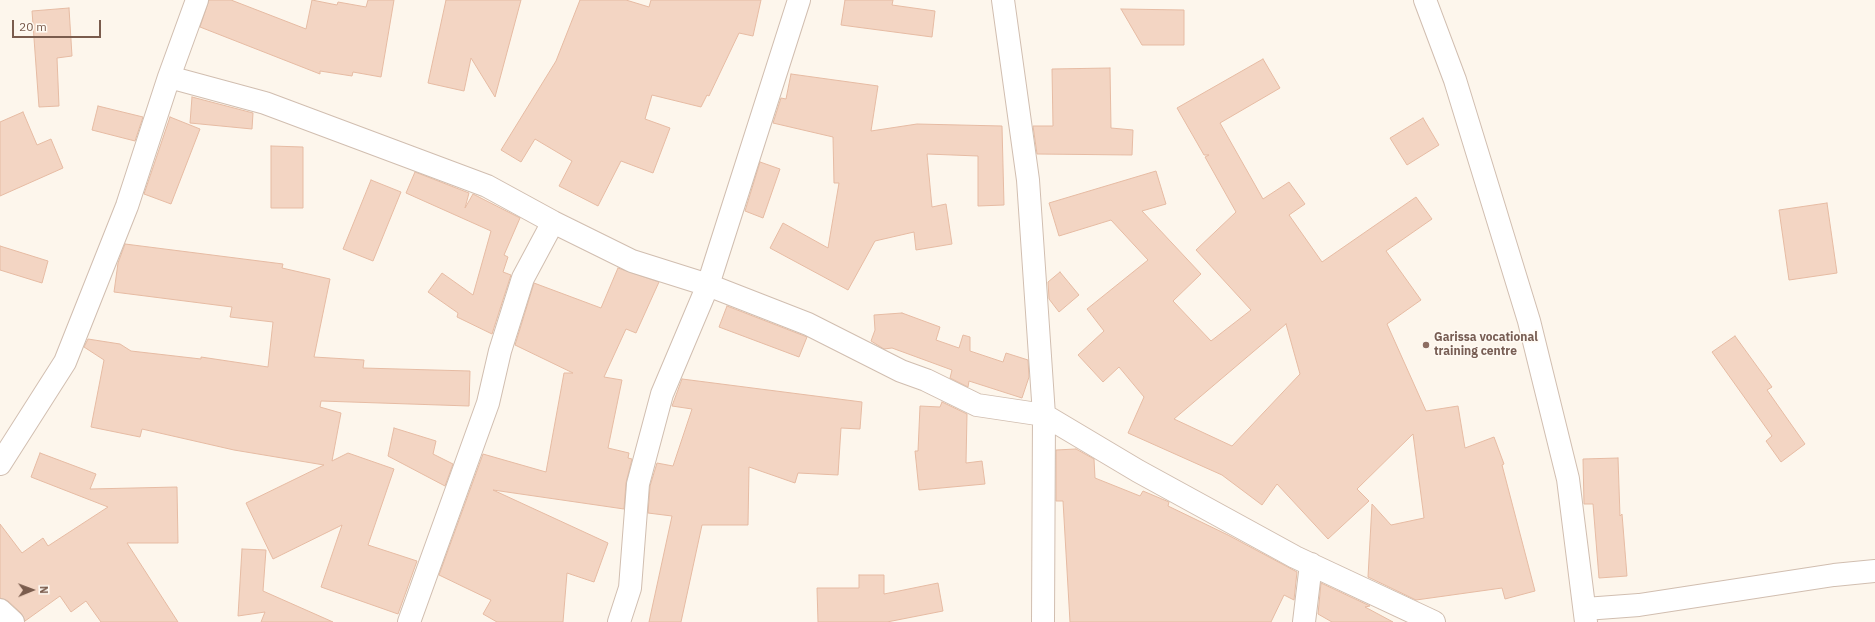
<!DOCTYPE html>
<style>
body{margin:0}
#map{position:relative;width:1875px;height:622px;overflow:hidden;background:#fdf6ec;font-family:"IBM Plex Sans",sans-serif}
canvas{display:block}
.north{position:absolute;left:12px;top:570px;width:40px;height:40px;-webkit-text-stroke:3px #fffaf3;paint-order:stroke;rotate:89deg;font-size:11px;font-weight:700;line-height:16px;text-align:center;color:#7a5c4d}
.north::after{content:'';display:block;margin:auto;width:14px;height:18px;background:#7a5c4d;clip-path:polygon(50% 0,100% 100%,50% 72%,0 100%)}
.scale{position:absolute;left:12px;top:20px;width:89px;height:18px;box-sizing:border-box;border:2px solid #7a5c4d;border-top:0;padding-left:5px;font-size:12px;line-height:14px;white-space:nowrap;color:#7a5c4d;-webkit-text-stroke:3px #fffaf3;paint-order:stroke}
</style>
<div id="map">
<canvas width="1875" height="622"></canvas>
<div class="north">N</div>
<div class="scale">20 m</div>
</div>
<script>
const context = document.querySelector('canvas').getContext('2d');
context.lineJoin = 'round';
function fill(path, color) { context.fillStyle = color; context.fill(path, 'evenodd'); }
const poly = rows => new Path2D(rows.map(r => 'M' + r).join(''));
function stroke(path, color, width, dash) { context.strokeStyle = color; context.lineWidth = width; context.lineCap = dash ? 'butt' : 'round'; context.setLineDash(dash || []); context.stroke(path); }
function label(font, color, halo, rows, align = 'center') {
  context.font = font + ' "IBM Plex Sans",sans-serif'; context.lineWidth = 3; context.setLineDash([]); context.textBaseline = 'middle'; context.strokeStyle = halo; context.fillStyle = color; for (const [text, x, y, turn = 0] of rows) {
    context.save(); context.translate(x, y); context.rotate((+turn || 0) * Math.PI / 180); context.textAlign = isNaN(turn) ? turn : align; if (halo) context.strokeText(text, 0, 0); context.fillText(text, 0, 0); context.restore();
  }
}
const building = poly([
 [209,0,231,0,306,29,312,0,337,5,338,2,366,7,368,0,394,0,381,77,353,72,352,76,320,71,320,74,200,27,209,0],
 [446,0,521,0,495,97,471,58,464,91,428,83,446,0],
 [580,0,626,0,649,7,651,0,761,0,753,36,739,33,709,96,707,95,701,107,652,95,645,119,670,128,653,173,621,161,598,206,559,186,572,161,535,139,521,162,501,150,556,61,580,0],
 [845,0,893,0,892,5,935,11,932,37,841,25,845,0],
 [69,8,72,56,57,58,59,106,39,107,32,11,69,8],
 [1121,9,1184,10,1184,45,1142,45,1121,9],
 [1263,59,1280,88,1220,123,1263,199,1289,182,1305,204,1289,215,1322,262,1416,197,1432,219,1386,251,1421,300,1387,324,1426,411,1458,406,1465,448,1494,437,1504,464,1502,465,1535,591,1505,599,1502,588,1416,600,1368,577,1372,504,1391,525,1424,518,1413,434,1357,489,1369,501,1328,539,1277,484,1262,505,1222,475,1128,433,1144,397,1119,367,1103,382,1078,355,1104,331,1087,309,1148,260,1111,220,1059,236,1049,203,1156,171,1166,204,1142,211,1201,274,1173,301,1211,341,1251,310,1196,250,1236,212,1205,157,1209,155,1204,155,1177,108,1263,59],
 [1286,324,1300,374,1232,446,1174,419,1286,324],
 [1110,68,1111,128,1133,130,1132,155,1037,154,1033,126,1053,126,1052,69,1110,68],
 [791,74,878,86,871,131,917,124,1002,126,1004,205,978,206,978,156,927,154,932,207,946,204,952,244,916,250,914,232,875,241,848,290,770,248,783,223,828,248,839,183,834,183,833,137,773,123,781,98,786,99,791,74],
 [192,97,253,113,252,129,190,123,192,97],
 [98,106,143,117,135,141,92,130,98,106],
 [23,112,37,145,51,139,63,168,0,196,0,122,23,112],
 [170,117,200,129,171,204,144,194,170,117],
 [1423,118,1439,145,1407,165,1390,138,1423,118],
 [271,146,303,147,303,208,271,208,271,146],
 [760,162,780,169,763,218,745,211,760,162],
 [415,172,469,193,465,208,473,194,520,218,504,255,508,257,503,272,511,275,492,334,457,317,458,313,428,292,442,273,473,295,491,231,406,193,415,172],
 [371,180,401,192,373,261,343,249,371,180],
 [1827,203,1837,273,1789,280,1779,210,1827,203],
 [125,244,283,264,282,268,330,279,314,357,364,360,363,368,470,371,469,406,321,401,320,407,341,413,332,461,348,453,394,469,368,545,417,561,398,614,321,587,342,525,273,559,246,503,324,465,234,450,142,429,140,437,91,427,104,360,84,347,88,339,120,344,131,351,201,359,201,357,268,367,273,322,230,317,232,307,114,292,118,263,125,244],
 [0,246,48,261,42,283,0,270,0,246],
 [618,268,659,282,636,333,626,329,604,377,622,380,608,448,629,453,628,458,632,459,626,483,624,509,493,490,608,543,594,582,567,573,563,622,497,622,483,614,491,600,439,575,483,454,546,472,564,373,573,373,515,345,534,283,601,308,618,268],
 [1060,272,1079,295,1059,312,1049,299,1048,282,1060,272],
 [727,306,807,337,799,357,719,327,727,306],
 [902,313,940,327,936,340,959,348,963,335,970,337,970,351,1003,362,1006,353,1028,360,1029,377,1022,398,969,381,968,387,950,378,952,370,892,348,884,349,871,341,875,330,874,315,902,313],
 [1735,336,1772,387,1767,390,1805,444,1781,462,1766,441,1772,436,1712,352,1735,336],
 [682,379,862,402,860,429,841,428,838,475,798,473,795,483,749,467,748,525,702,525,681,622,649,622,672,516,648,513,650,486,657,463,673,466,692,409,672,406,682,379],
 [942,402,967,414,966,463,982,461,985,484,919,490,915,451,918,451,920,406,940,407,942,402],
 [394,428,436,441,433,454,453,464,445,486,388,456,394,428],
 [1076,449,1094,459,1095,478,1140,496,1143,491,1169,502,1168,506,1228,535,1297,572,1294,600,1284,595,1271,622,1070,622,1063,501,1056,501,1056,450,1076,449],
 [40,453,96,474,90,489,177,487,178,543,127,543,178,622,101,622,86,601,71,612,60,596,25,621,21,613,8,601,0,598,0,524,22,553,43,538,48,546,108,507,31,477,40,453],
 [1618,458,1620,516,1622,514,1627,576,1599,578,1593,504,1584,504,1583,459,1618,458],
 [242,549,266,550,263,591,333,622,261,622,265,612,238,616,242,549],
 [859,575,884,575,884,594,938,583,943,611,887,622,818,622,817,588,859,588,859,575],
 [1321,583,1370,606,1365,607,1393,622,1332,622,1318,614,1321,583]
]);
fill(building, '#f3d5c3');
stroke(building, '#e6bba3', 1);
const minor = poly([
 [1003,0,1028,180,1044,415,1043,622],
 [1425,0,1455,80,1529,321,1568,479,1586,622],
 [169,77,265,103,487,186,553,222,632,261,708,285,808,324,901,371,926,380,977,405,1044,415,1138,471,1295,557,1434,622],
 [0,464,65,362,127,206,169,77,197,0],
 [1585,609,1639,605,1834,575,1875,571],
 [0,610,13,622],
 [409,622,488,403,500,351,523,278,553,222],
 [619,622,630,588,638,484,662,394,708,285,799,0],
 [1304,622,1311,564]
]);
stroke(minor, '#d1beb0', 24);
stroke(minor, '#fff', 22);
for (const [x, y, r, color] of [
 [1426,345,4,"#8d6e63"]
]) { const dot = new Path2D(); dot.arc(x, y, r, 0, 2 * Math.PI); context.fillStyle = color; context.fill(dot); stroke(dot, '#fffaf3', 1.5); }
label('bold 12px', '#785e54', '#fffaf3', [
 ["Garissa vocational",1434,338],
 ["training centre",1434,352]
], 'left');
</script>
